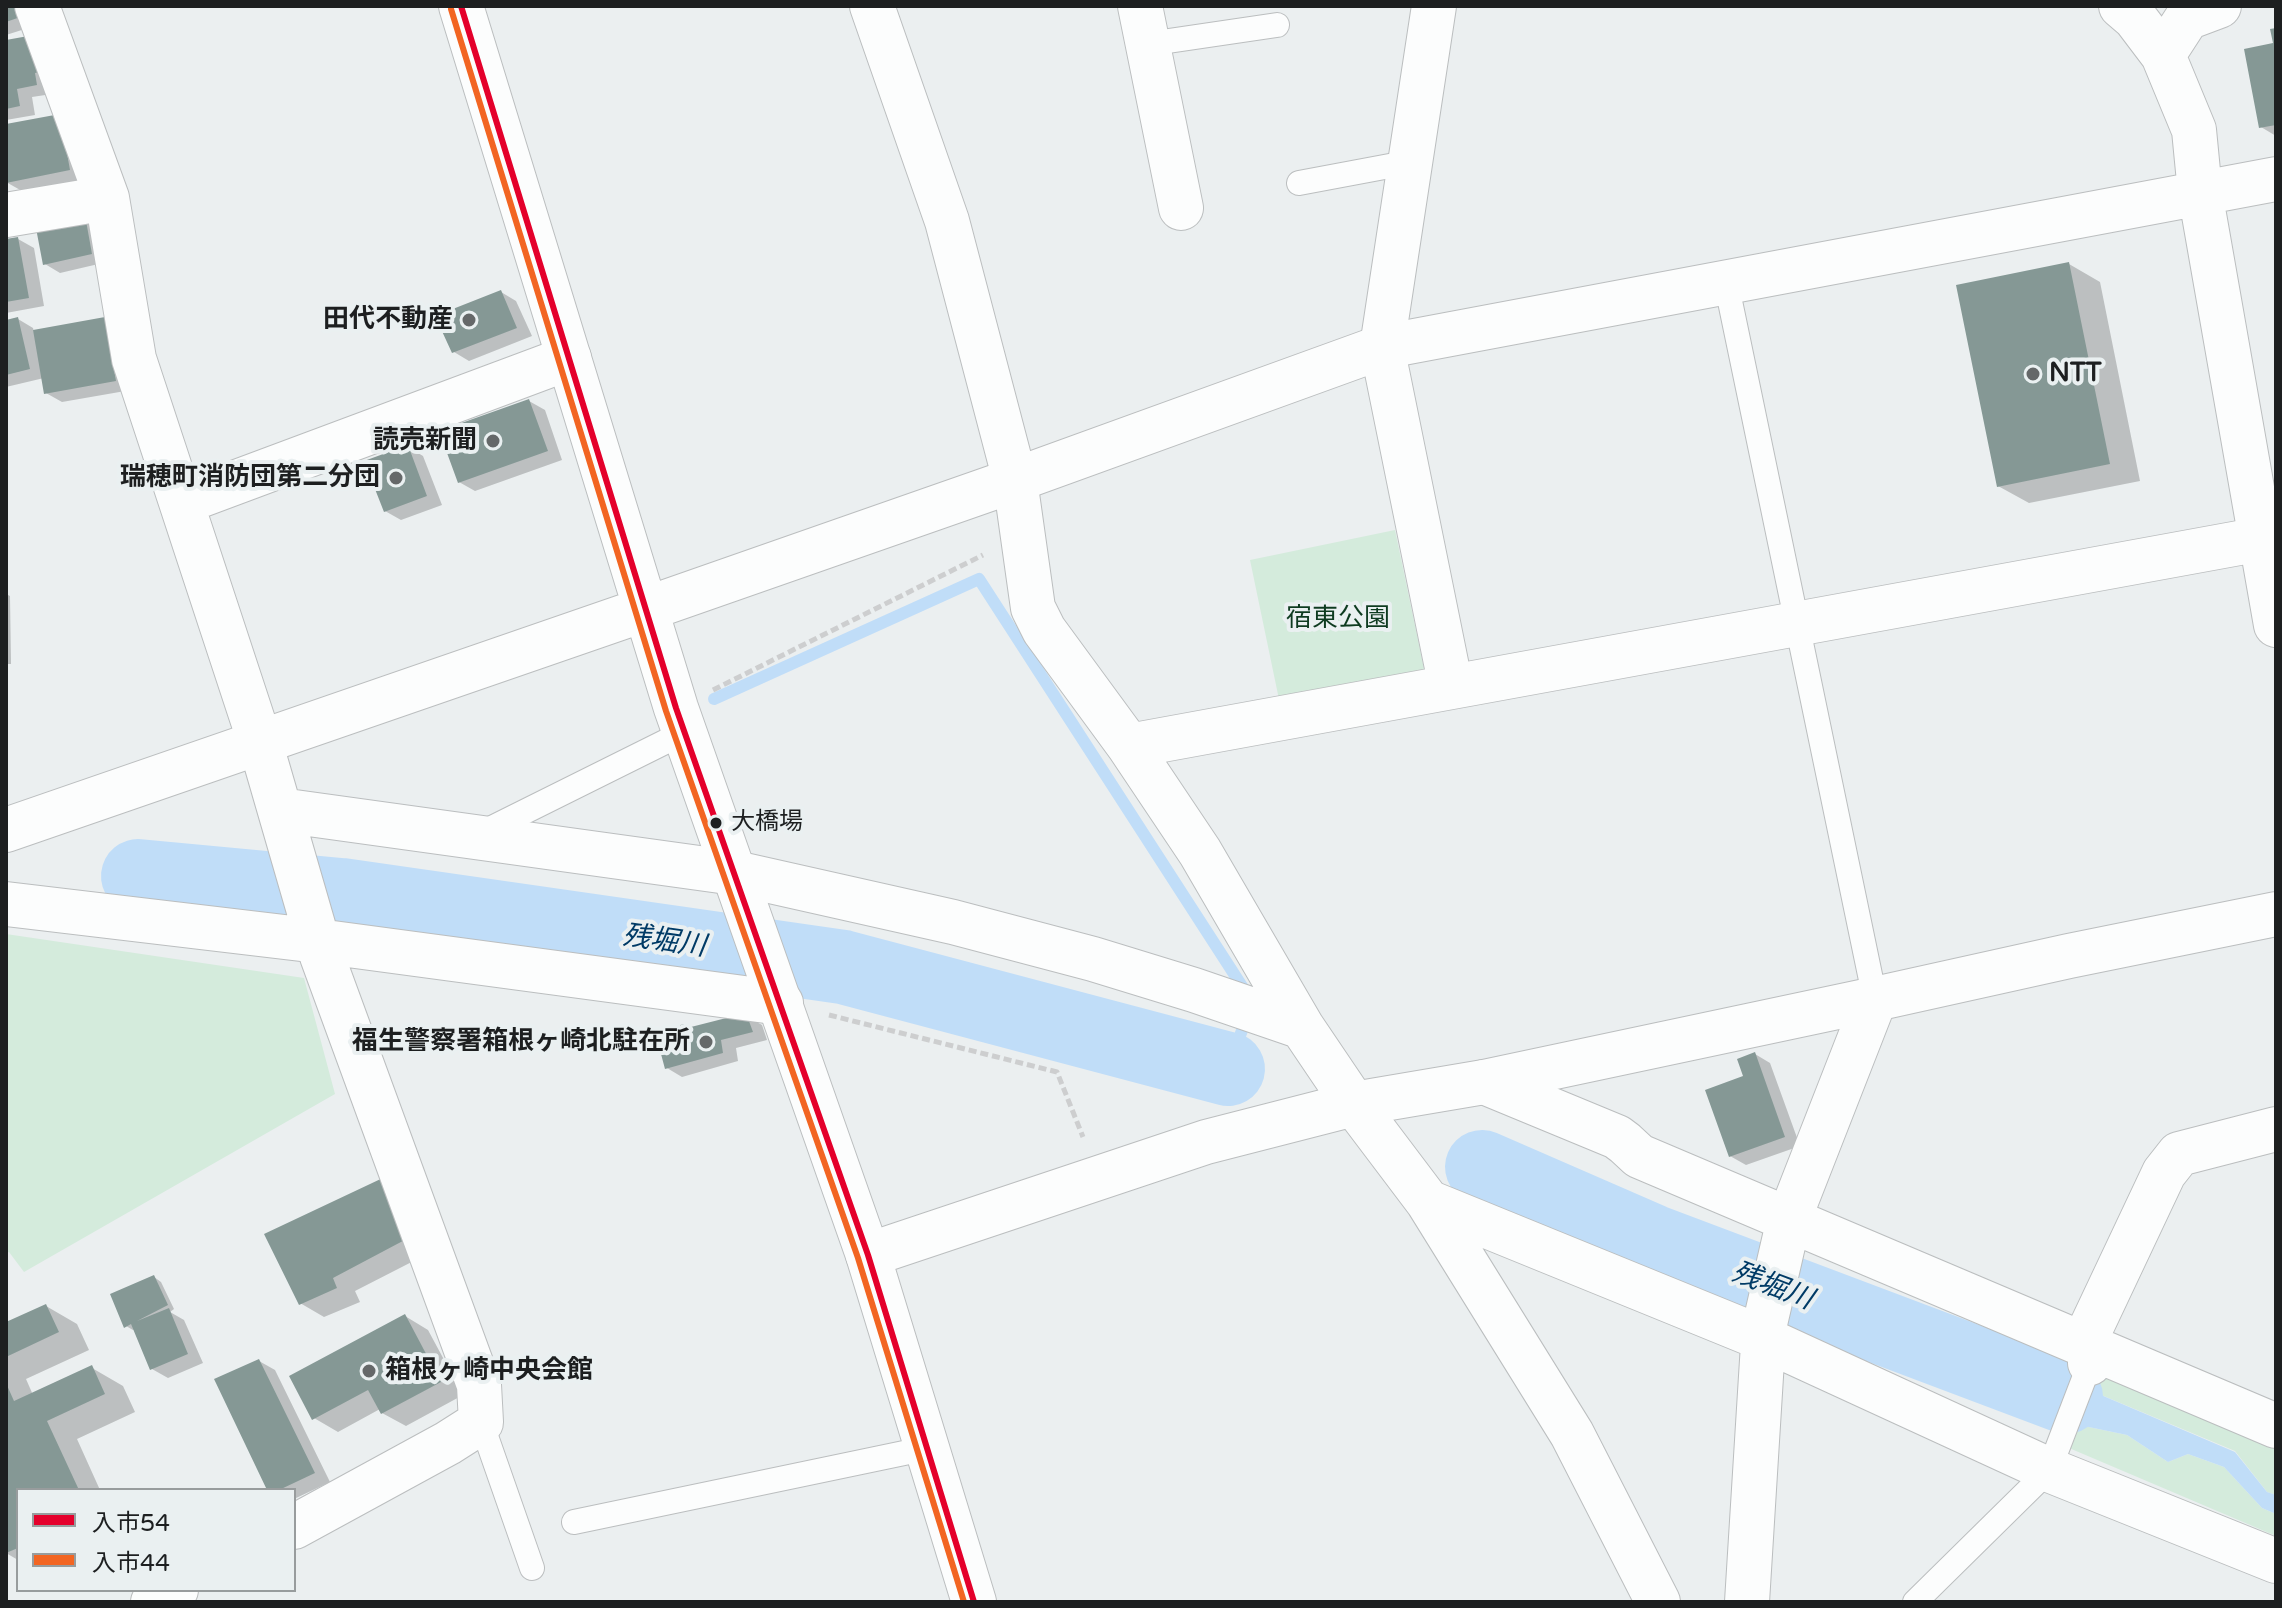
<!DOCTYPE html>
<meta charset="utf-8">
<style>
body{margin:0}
#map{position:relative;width:2282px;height:1608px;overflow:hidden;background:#ebeff0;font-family:"Varela Round","Noto Sans JP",sans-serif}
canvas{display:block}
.frame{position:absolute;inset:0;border:8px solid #1d1f20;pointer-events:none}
.legend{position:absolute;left:16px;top:1488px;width:280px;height:104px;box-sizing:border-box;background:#eaf0f1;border:2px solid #989c9d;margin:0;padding:10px 14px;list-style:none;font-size:24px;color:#1d1f20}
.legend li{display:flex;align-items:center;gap:16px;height:40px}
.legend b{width:40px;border:2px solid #989c9d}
</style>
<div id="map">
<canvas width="2282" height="1608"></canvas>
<div class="frame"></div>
<ul class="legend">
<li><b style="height:10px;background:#e4002b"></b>入市54</li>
<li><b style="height:10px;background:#f26522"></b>入市44</li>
</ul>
</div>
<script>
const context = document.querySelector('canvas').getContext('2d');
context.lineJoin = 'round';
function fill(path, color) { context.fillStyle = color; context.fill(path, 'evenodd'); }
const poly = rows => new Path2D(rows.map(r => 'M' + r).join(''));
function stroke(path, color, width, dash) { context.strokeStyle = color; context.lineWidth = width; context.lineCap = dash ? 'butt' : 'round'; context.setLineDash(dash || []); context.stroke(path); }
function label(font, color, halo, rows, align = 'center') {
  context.font = font + ' "Varela Round","Noto Sans JP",sans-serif'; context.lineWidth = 8; context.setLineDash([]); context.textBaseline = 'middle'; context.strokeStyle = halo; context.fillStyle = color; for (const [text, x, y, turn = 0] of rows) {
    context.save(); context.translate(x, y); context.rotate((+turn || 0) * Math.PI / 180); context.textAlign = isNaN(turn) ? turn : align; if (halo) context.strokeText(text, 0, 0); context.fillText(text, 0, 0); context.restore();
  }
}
fill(poly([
 [1395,530,1426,678,1281,709,1250,560],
 [6,934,304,978,335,1094,24,1272,9,1252,6,1253],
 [2102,1373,2276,1449,2276,1495,2267,1492,2235,1451,2094,1392],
 [2079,1425,2127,1435,2168,1462,2188,1454,2224,1467,2262,1508,2276,1514,2276,1536,2069,1448]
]), '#d4ebdc');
fill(poly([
 [2094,1392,2235,1452,2267,1492,2276,1495,2276,1514,2262,1508,2224,1467,2188,1454,2168,1462,2127,1435,2079,1425]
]), '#c0ddf8');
fill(poly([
 [6,6,44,23,6,35],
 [2276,30,2276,136,2261,127],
 [45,35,52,94,32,97,35,115,6,120,6,42],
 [60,116,85,179,22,191,6,182,6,126],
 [84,217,100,226,107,262,60,273,45,264],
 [18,239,34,248,44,306,6,313,6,241],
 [2069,264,2100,282,2140,481,2029,503,1998,486],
 [501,292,516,301,532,336,469,361,454,352],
 [18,319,33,328,34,332,104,319,131,390,62,402,46,393,44,378,6,387,6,322],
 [529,401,545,410,562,460,475,491,459,482],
 [408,447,423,456,442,505,401,520,385,511],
 [6,594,10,596,11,664,6,664],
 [746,1016,762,1025,767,1040,736,1048,738,1061,682,1077,667,1068,676,1037,685,1026,691,1029],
 [1755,1054,1770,1063,1800,1146,1746,1165,1730,1156,1746,1077],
 [387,1178,439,1248,355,1291,360,1302,324,1317,300,1303],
 [154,1277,161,1282,174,1309,170,1312,184,1320,203,1363,168,1378,152,1369,135,1329,133,1330,126,1326],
 [46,1306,77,1324,89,1350,26,1379,33,1395,92,1368,123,1386,135,1412,77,1439,100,1490,18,1490,18,1560,6,1553,6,1325],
 [405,1316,428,1330,463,1395,406,1426,382,1413,380,1409,338,1432,314,1418],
 [259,1361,275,1370,330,1482,294,1499,294,1490,269,1490]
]), '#0003');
stroke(poly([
 [714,699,979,579,1247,994],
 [1228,1069,1245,1022]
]), '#c0ddf8', 12);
stroke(poly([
 [138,876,341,895,843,967,1228,1069],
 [1482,1167,1652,1241,2066,1397]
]), '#c0ddf8', 74);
fill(poly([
 [6,6,27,6,29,14,6,22],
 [2276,28,2276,125,2259,128,2244,49,2273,43,2270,29],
 [45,33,51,70,35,73,37,85,17,89,20,106,6,109,6,40],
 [60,114,70,170,6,183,6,124],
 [85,215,92,254,43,265,35,223],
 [18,237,29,298,6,302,6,239],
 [2069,262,2110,464,1997,487,1956,285],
 [501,290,517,328,452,353,435,316],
 [18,317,30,369,6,375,6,320],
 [105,317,116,381,44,394,33,330],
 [529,399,548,451,458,483,439,431],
 [408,445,427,496,384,512,364,461],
 [746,1013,753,1032,721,1040,723,1053,665,1069,657,1039,673,1035,671,1027,685,1024,687,1028],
 [1755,1052,1785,1137,1729,1157,1705,1090,1743,1076,1737,1059],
 [387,1176,416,1234,333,1278,337,1288,299,1305,264,1234],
 [154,1275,168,1305,137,1321,169,1308,188,1354,150,1370,131,1324,124,1328,110,1294],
 [46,1304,59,1332,6,1357,6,1322],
 [405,1314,441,1382,381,1414,368,1390,312,1420,289,1376],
 [259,1359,315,1473,279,1490,267,1490,214,1379],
 [92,1365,105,1394,47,1421,79,1490,18,1490,18,1548,6,1553,6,1383,14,1401]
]), '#859895');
const service = poly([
 [1148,44,1277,25],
 [1299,183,1411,162],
 [1726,282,1875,999],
 [482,833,685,732],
 [481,1422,532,1568],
 [574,1522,928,1448],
 [1915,1602,2049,1470,2090,1363]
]);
const minor = poly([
 [37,6,107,198,134,359,260,742,322,956,479,1385,481,1422,448,1443,294,1527],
 [872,6,947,221,1015,480,1033,608,1044,630,1129,746,1200,852,1302,1027,1354,1104,1428,1202,1572,1434,1658,1602],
 [1140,6,1181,208],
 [1434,6,1382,347,1451,687],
 [2121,6,2135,18,2163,55,2194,130,2200,192],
 [2163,55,2187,18,2219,6],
 [6,215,107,198],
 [183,502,569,358],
 [1129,746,2261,539],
 [280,810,735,873,953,922,1093,959,1194,990,1302,1027],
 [6,904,318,941,781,1003],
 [1484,1082,1617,1137,1625,1143,1639,1156,2276,1426],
 [1428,1202,1762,1338,2049,1470,2276,1561],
 [868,1255,1206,1142,1354,1104],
 [2090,1363,2092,1347,2088,1334,2164,1173,2179,1154,2276,1129],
 [153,1602,176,1590],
 [1747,1602,1764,1328,1789,1219,1875,999,2069,956,2276,914]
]);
const tertiary = poly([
 [461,6,676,708,868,1255,974,1602],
 [2200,192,2276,625],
 [6,830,646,609,1015,480,1382,347,2276,179],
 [1354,1104,1484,1082,1875,999]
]);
stroke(service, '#bbbebf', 26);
stroke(minor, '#bbbebf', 46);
stroke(tertiary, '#bbbebf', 46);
stroke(poly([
 [713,690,983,555],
 [829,1015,1057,1072,1083,1137]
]), '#cdcecf', 5, [8, 4]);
stroke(service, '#fcfdfd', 24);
stroke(minor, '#fcfdfd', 44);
stroke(tertiary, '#fcfdfd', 44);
stroke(poly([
 [461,6,676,708,868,1255,974,1602]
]), '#e4002b', 6);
stroke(poly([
 [451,9,666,711,858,1258,964,1602]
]), '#f26522', 6);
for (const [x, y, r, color] of [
 [469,320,8,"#656869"],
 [2033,374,8,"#656869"],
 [493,441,8,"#656869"],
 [396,478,8,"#656869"],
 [716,823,7,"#1d1f20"],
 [706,1042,8,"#656869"],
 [369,1371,8,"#656869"]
]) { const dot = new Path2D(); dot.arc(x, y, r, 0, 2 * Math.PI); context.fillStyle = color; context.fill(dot); stroke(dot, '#eaf0f1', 3); }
label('24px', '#1d1f20', '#eaf0f1', [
 ["大橋場",731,823]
], 'left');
label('bold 26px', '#1d1f20', '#eaf0f1', [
 ["田代不動産",453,320],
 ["NTT",2049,374,"left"],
 ["読売新聞",477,441],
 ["瑞穂町消防団第二分団",380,478],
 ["福生警察署箱根ヶ崎北駐在所",690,1042],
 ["箱根ヶ崎中央会館",385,1371,"left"]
], 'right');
label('26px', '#0e3b20', '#eaf0f1', [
 ["宿東公園",1338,619]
]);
label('italic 28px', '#013b66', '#eaf0f1', [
 ["残堀川",664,942,8],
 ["残堀川",1772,1287,21]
]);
</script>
